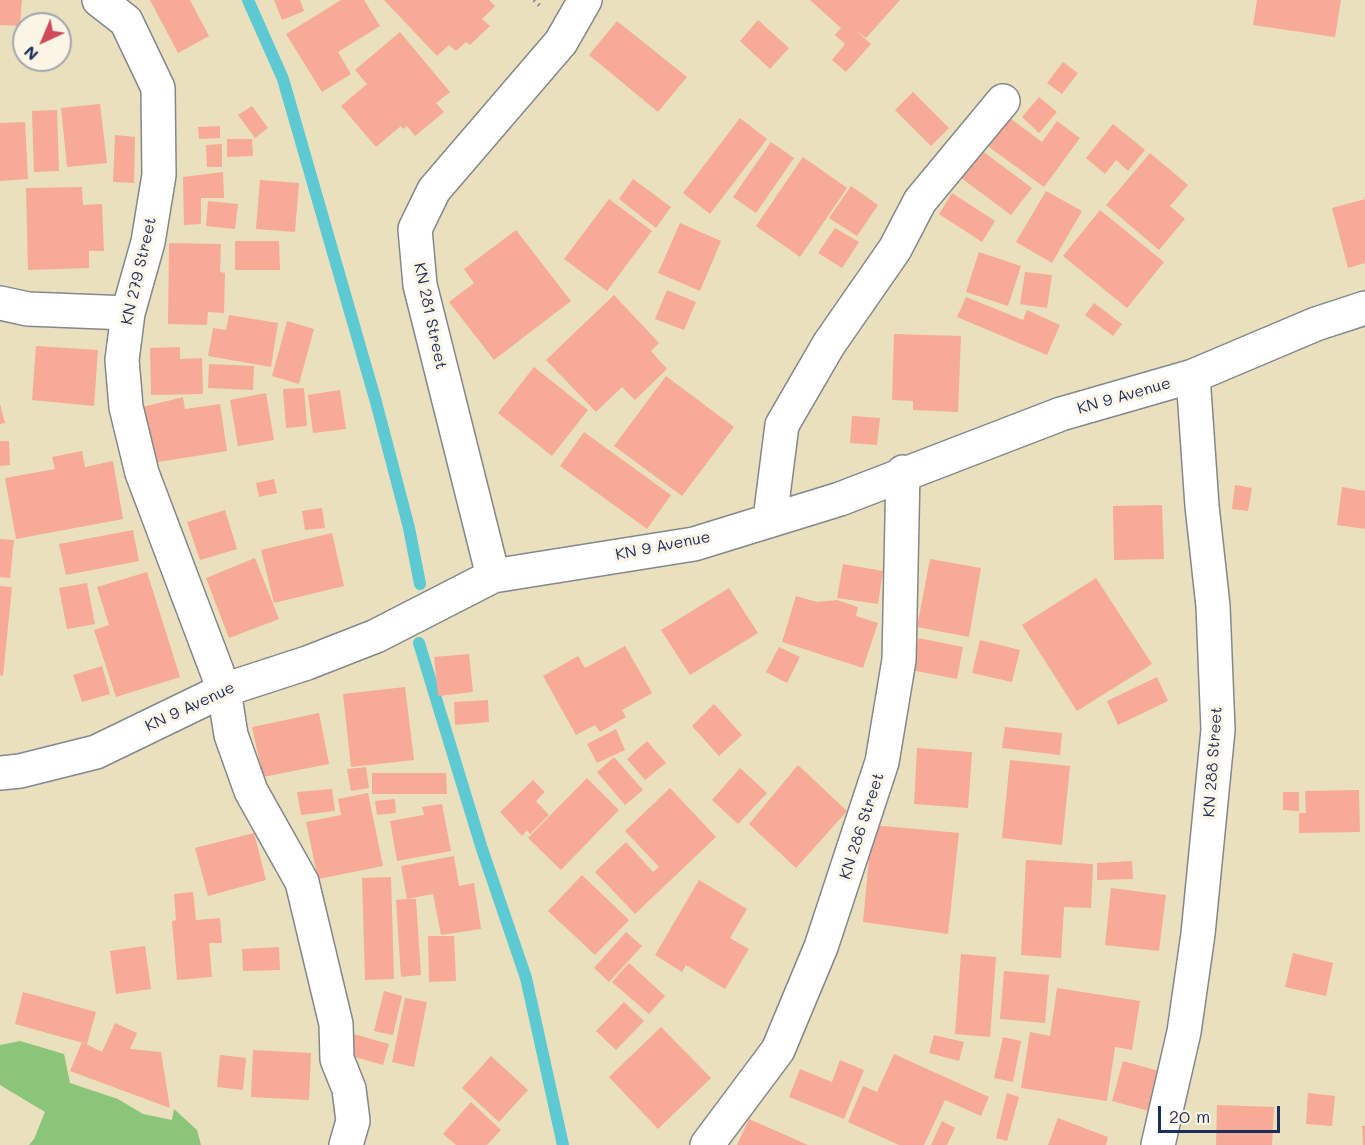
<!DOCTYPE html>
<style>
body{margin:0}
#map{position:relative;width:1365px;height:1145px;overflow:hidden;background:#eae0bd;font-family:Mali,sans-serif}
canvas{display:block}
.north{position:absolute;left:12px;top:12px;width:60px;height:60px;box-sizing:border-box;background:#fcf5e5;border:2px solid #a2a6af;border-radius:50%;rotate:224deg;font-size:16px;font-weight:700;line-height:24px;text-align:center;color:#1b2f5e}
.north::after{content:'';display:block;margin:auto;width:21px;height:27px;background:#d1495b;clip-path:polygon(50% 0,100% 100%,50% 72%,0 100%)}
.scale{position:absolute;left:1158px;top:1106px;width:122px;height:27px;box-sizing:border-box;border:3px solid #1b2f5e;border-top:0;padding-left:8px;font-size:18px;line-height:21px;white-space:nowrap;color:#1b2f5e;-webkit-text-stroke:4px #fcf5e5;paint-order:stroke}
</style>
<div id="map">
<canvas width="1365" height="1145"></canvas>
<div class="north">N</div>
<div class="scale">20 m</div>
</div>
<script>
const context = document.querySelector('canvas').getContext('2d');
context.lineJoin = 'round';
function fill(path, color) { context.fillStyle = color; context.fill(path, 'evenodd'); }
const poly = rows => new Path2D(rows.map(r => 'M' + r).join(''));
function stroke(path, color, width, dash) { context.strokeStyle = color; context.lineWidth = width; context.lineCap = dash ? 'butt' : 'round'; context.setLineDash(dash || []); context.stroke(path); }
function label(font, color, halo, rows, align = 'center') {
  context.font = font + ' Mali,sans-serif'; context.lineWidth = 6; context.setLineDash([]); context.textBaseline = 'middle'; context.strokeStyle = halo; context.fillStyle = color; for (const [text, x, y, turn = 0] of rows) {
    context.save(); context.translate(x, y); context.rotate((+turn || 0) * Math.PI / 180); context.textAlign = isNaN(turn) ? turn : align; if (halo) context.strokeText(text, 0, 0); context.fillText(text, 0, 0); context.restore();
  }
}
fill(poly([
 [20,1041,64,1054,70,1083,118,1099,143,1114,172,1120,174,1109,197,1130,201,1145,29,1145,34,1139,45,1112,0,1085,0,1045]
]), '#8ac57a');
stroke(poly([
 [248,0,283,79,376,402,409,528,420,584],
 [419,643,482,849,526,978,563,1145]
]), '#5cc9d3', 12);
fill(poly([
 [0,0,22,0,20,26,0,25],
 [150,0,190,0,209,36,178,53],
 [274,0,300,0,304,11,282,20],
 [341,0,364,0,380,26,338,52,351,74,322,92,286,34],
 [384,0,489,0,495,6,482,19,490,26,470,45,466,42,456,51,449,45,437,56],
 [810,0,900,0,866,38,854,29,871,44,846,72,832,60,845,44,835,35,841,28],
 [1257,0,1341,0,1335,37,1253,25],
 [758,20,789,48,770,69,740,41],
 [617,21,687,77,658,112,589,55],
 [400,32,450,92,436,103,444,112,415,136,407,126,403,129,401,126,376,147,341,106,367,84,355,70],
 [1063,62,1078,73,1062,94,1047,83],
 [913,92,949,128,931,146,895,110],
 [1039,97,1057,112,1039,133,1022,117],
 [100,104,107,163,67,167,61,108],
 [252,106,268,128,255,138,238,115],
 [57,110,59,171,34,172,32,111],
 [999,110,1042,142,1057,121,1080,138,1044,187,978,139],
 [740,118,767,139,710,214,683,193],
 [25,122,28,179,0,181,0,123],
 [1113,124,1145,150,1128,171,1116,160,1105,174,1086,158],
 [220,126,220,138,199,139,198,127],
 [115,135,135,137,134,183,113,182],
 [227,139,252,139,253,156,227,157],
 [771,142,794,158,756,213,733,197],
 [222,144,222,167,207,167,206,145],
 [973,144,1032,188,1011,215,953,172],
 [1150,153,1188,185,1170,206,1185,219,1159,250,1106,205],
 [803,157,847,188,800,257,756,226],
 [223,172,224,198,201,198,201,224,184,225,183,177],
 [633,179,671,207,656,228,619,199],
 [260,180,299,183,295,232,256,229],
 [851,186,878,205,857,236,829,218],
 [82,187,83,205,102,204,104,251,89,251,89,268,28,270,26,188],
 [1046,191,1082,211,1052,263,1016,242],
 [952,193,995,221,982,242,939,214],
 [609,199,652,231,607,291,564,259],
 [1365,199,1365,263,1348,268,1332,208],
 [208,201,238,204,235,229,206,226],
 [1100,210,1164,262,1127,308,1063,256],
 [680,223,721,241,700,291,658,273],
 [835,228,859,242,842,268,818,253],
 [516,230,571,301,494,360,449,302,474,283,464,269],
 [235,241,279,241,280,270,235,270],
 [169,243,221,244,220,272,225,273,224,313,208,312,207,325,168,324],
 [979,252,1021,266,1008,306,966,292],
 [1025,272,1052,275,1047,308,1020,304],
 [667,290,696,302,684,330,655,319],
 [614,295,659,343,651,351,667,369,635,400,622,387,596,412,546,360],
 [966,297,1023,320,1027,310,1060,325,1047,355,957,317],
 [1094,303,1122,324,1113,336,1085,315],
 [229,315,278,323,271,367,208,356,213,328,226,330],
 [287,321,314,329,299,384,272,376],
 [894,334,961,336,958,412,913,410,913,401,892,400],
 [36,346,98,350,94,406,32,400],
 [180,347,180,359,202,358,203,394,151,395,150,348],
 [209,364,254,366,253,390,208,388],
 [534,367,588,410,552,456,498,413],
 [666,376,734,427,682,496,614,446],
 [304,388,307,426,286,428,283,389],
 [340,390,346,429,313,433,308,395],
 [266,393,274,440,238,446,230,400],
 [183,397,185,409,220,404,227,451,152,463,143,407],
 [0,404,5,423,0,424],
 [852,416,880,418,877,445,850,443],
 [584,432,671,495,647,529,560,466],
 [0,441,9,441,10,465,0,466],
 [82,451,85,467,113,461,123,519,16,539,5,478,55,469,52,457],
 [274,479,277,493,259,497,256,483],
 [1235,485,1252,488,1248,511,1232,509],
 [1342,487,1365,491,1365,529,1337,525],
 [1162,505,1164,559,1114,560,1113,506],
 [322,508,325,528,305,530,302,511],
 [225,510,237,549,200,560,187,522],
 [133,530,139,561,66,575,59,544],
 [332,533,344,586,274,603,261,550],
 [0,539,14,540,10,578,0,577],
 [255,558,279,619,229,638,206,578],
 [930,559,981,568,969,637,917,627],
 [843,564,883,571,878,604,837,598],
 [147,572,180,677,116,697,94,630,109,625,97,587],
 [1096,578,1152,664,1077,711,1022,625],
 [87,583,95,624,67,629,59,588],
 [0,586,12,587,3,676,0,675],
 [729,588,758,633,690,675,661,630],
 [796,596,817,602,837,600,858,607,856,616,878,623,863,668,782,642],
 [918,638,963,647,957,679,911,670],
 [980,640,1020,650,1012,682,972,673],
 [625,646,652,693,622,710,626,717,600,732,595,725,576,735,543,676,578,656,585,668],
 [779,647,800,657,787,683,766,672],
 [469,654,473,692,438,696,434,657],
 [102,666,110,694,82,702,73,675],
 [1157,677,1168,701,1118,725,1107,701],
 [405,687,414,760,351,767,343,694],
 [488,700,489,722,455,725,454,702],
 [714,704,742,735,719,756,692,726],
 [319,713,329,764,263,777,252,727],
 [1005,727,1062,733,1060,755,1002,748],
 [616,729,625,750,597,763,587,744],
 [647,741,666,763,645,780,627,759],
 [917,748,972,752,968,808,914,804],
 [614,757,643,790,625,805,597,772],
 [1010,760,1070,766,1062,845,1002,838],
 [798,765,847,811,796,868,749,824],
 [366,767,369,788,351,791,347,769],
 [740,768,767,793,738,824,712,800],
 [372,773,446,773,447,794,372,794],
 [587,778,619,810,561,870,528,838],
 [533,780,545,792,536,801,549,815,530,834,527,830,522,836,500,812],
 [670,788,716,837,635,914,595,872,626,842,653,872,659,867,625,831],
 [332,789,335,811,301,815,297,792],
 [1359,790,1360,832,1299,833,1299,813,1306,813,1305,791],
 [1283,792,1299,792,1299,811,1283,810],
 [368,793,383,866,318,879,306,822,341,815,338,799],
 [395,799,396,813,377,815,375,801],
 [442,804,451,851,397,861,390,821,424,815,422,807],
 [872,825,959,833,948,934,863,922],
 [254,833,266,880,208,896,195,848],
 [454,856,459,886,474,883,481,929,441,935,433,894,407,899,416,899,421,975,401,977,396,900,407,899,401,866],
 [1026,860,1093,864,1091,908,1064,907,1061,958,1021,955],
 [1132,861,1133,879,1097,880,1097,863],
 [582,875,629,920,595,955,548,911],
 [391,877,394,979,365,980,362,878],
 [699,880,747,909,730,938,749,949,725,989,686,965,682,972,655,955],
 [1111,888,1166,895,1159,951,1105,945],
 [193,892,196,920,220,918,222,943,209,943,212,977,177,980,172,921,176,920,174,894],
 [626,932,642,946,609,982,594,968],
 [428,936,454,936,456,981,429,982],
 [145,946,151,989,116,994,110,951],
 [279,947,280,970,243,971,242,949],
 [1293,953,1333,963,1326,996,1285,987],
 [961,954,996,957,990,1037,955,1034],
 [629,963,665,996,649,1014,612,982],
 [1004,971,1049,975,1045,1023,1000,1019],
 [1057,988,1140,1001,1132,1050,1115,1047,1107,1101,1021,1088,1030,1032,1050,1036],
 [384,991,402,996,393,1035,374,1031],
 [23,992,96,1012,87,1044,15,1024],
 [405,998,427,1002,414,1067,392,1062],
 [624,1002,644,1021,616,1050,596,1031],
 [115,1023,137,1033,130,1049,161,1052,170,1108,70,1071,82,1042,102,1052],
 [661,1027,711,1078,658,1129,609,1077],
 [350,1033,389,1044,383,1065,344,1054],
 [934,1035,964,1042,959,1061,929,1053],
 [1003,1037,1021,1041,1013,1082,994,1078],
 [253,1050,311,1053,309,1100,251,1097],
 [894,1054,989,1097,981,1116,945,1100,924,1145,899,1145,848,1122,863,1086,877,1092],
 [220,1055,246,1058,243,1090,217,1087],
 [491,1056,528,1090,499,1122,462,1088],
 [840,1060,864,1070,844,1119,789,1097,800,1069,832,1082],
 [1123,1061,1159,1071,1149,1111,1112,1101],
 [1007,1093,1019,1097,1007,1141,996,1138],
 [1308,1093,1335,1096,1332,1126,1306,1124],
 [471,1102,501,1130,487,1145,456,1145,443,1134],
 [1217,1105,1274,1107,1272,1145,1216,1145],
 [1058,1118,1108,1137,1106,1145,1048,1145],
 [749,1119,808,1145,737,1145],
 [942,1121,955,1128,947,1145,931,1145],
 [1362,1126,1365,1126,1365,1145,1363,1145]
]), '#f7aa95');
const minor = poly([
 [99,0,126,21,158,88,159,175,148,242,128,313,122,360,126,407,142,473,224,690,231,735,251,791,302,882,336,1024,337,1059,349,1089,353,1121,346,1145],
 [0,303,28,309,128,313],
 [770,519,782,425,829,344,895,249,920,201,1003,101],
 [493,576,420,285,415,229,434,190,561,42,585,0],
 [0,773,20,771,96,752,224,690,307,663,376,636,493,576,694,544,840,499,1061,414,1193,376,1316,324,1365,308],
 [707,1145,778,1050,821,947,882,762,899,660,903,472],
 [1158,1145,1184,1032,1198,934,1218,730,1213,606,1202,506,1193,376]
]);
stroke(minor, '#82888e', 36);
stroke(poly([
 [534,0,540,6]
]), '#82888e', 4, [1.5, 4.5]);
stroke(minor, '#fff', 33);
label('16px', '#1b2f5e', '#fcf5e5', [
 ["KN 279 Street",139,271,-77],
 ["KN 281 Street",430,316,78],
 ["KN 9 Avenue",1124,396,-16],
 ["KN 9 Avenue",663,546,-11],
 ["KN 9 Avenue",190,707,-25],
 ["KN 288 Street",1213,762,-86],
 ["KN 286 Street",862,826,-72]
]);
</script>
